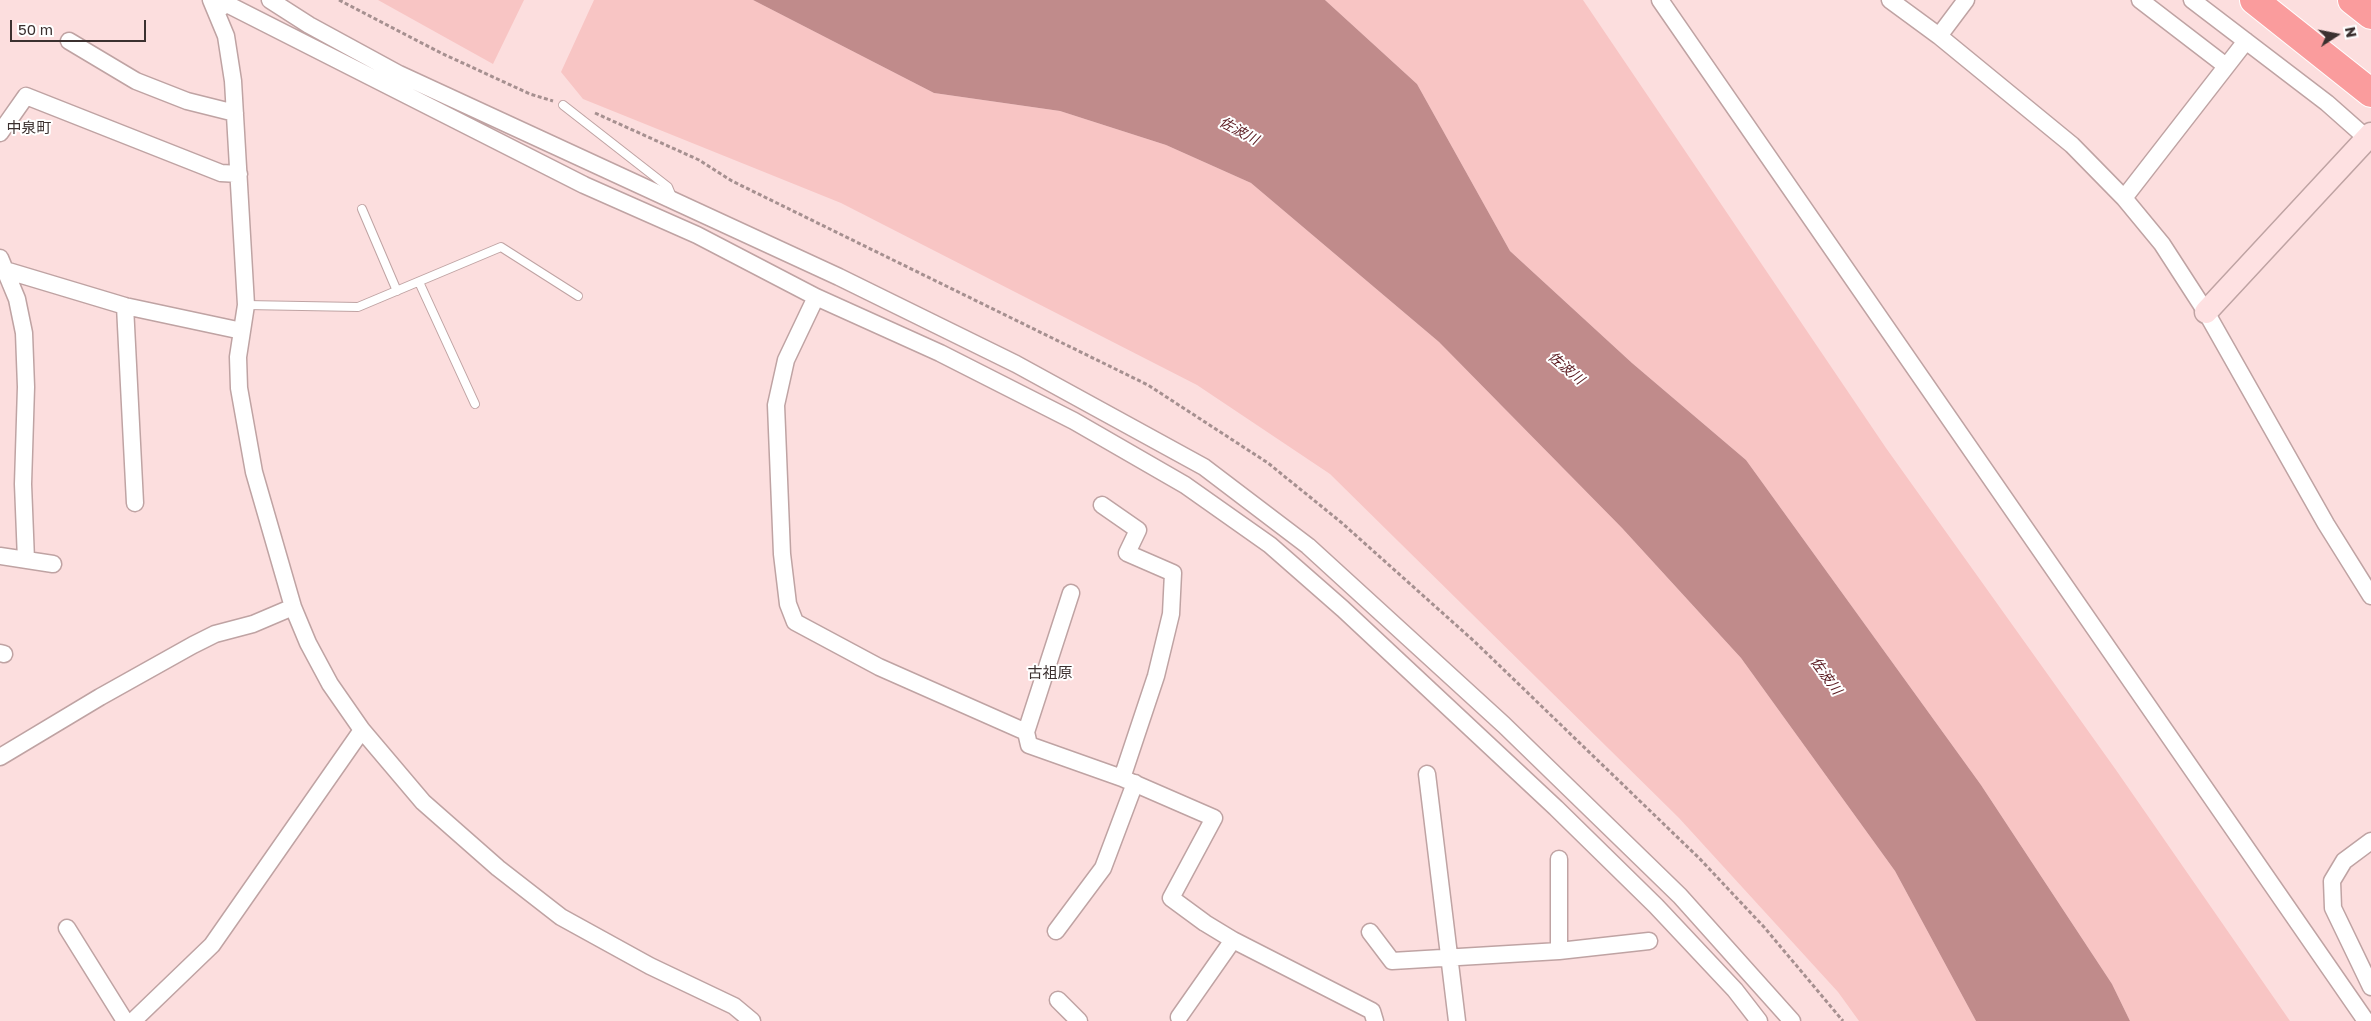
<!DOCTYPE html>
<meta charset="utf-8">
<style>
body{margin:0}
#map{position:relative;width:2371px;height:1021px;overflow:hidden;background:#fcdede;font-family:"Golos Text",sans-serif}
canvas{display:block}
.north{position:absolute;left:2311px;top:10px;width:50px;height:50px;-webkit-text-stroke:4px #fff;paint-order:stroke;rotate:79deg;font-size:14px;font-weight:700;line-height:20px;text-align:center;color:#3b302f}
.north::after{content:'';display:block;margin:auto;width:18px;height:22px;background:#3b302f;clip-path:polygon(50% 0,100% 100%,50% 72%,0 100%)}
.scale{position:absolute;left:10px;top:20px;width:136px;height:22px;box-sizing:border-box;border:2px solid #3b302f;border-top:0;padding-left:6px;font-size:15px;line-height:18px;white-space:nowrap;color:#3b302f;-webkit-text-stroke:4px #fff;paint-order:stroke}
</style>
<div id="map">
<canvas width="2371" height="1021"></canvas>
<div class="north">N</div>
<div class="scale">50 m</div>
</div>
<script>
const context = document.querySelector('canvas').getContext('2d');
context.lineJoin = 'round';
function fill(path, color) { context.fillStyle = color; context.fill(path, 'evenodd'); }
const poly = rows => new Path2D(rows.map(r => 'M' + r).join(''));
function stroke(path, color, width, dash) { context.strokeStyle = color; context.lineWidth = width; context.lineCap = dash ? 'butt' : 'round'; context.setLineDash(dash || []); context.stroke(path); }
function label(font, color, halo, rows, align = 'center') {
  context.font = font + ' "Golos Text","Noto Sans JP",sans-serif'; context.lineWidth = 4; context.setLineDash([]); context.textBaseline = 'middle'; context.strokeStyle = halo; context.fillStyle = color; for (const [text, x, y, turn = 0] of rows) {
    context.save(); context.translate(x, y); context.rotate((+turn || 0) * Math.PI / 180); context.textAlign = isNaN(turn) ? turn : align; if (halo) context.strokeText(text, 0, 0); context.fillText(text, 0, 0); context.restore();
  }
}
fill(poly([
 [378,0,524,0,493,64],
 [594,0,753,0,934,93,1060,111,1166,145,1251,183,1439,342,1622,528,1741,658,1895,871,1976,1021,1859,1021,1838,992,1679,818,1330,474,1197,385,841,203,583,99,561,72],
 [1325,0,1583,0,1886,448,2116,770,2290,1021,2130,1021,2112,984,1981,785,1746,460,1632,363,1510,251,1417,84]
]), '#f8c5c4');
fill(poly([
 [753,0,1325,0,1417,84,1510,251,1632,363,1746,460,1981,785,2112,984,2130,1021,1976,1021,1895,871,1741,658,1622,528,1439,342,1251,183,1166,145,1060,111,934,93]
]), '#c08b8b');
const lane = poly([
 [563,105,668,187,673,199],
 [362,209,397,291],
 [419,282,475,404],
 [246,305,358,307,501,247,578,296]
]);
const street = poly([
 [211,0,226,36,233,81,246,305,238,357,239,388,254,472,293,607,308,643,330,684,362,730,423,802,498,868,561,917,650,966,734,1006,752,1021],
 [270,0,309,25,399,74,839,277,1016,364,1204,467,1308,546,1504,725,1680,896,1792,1021],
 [1660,0,2366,1021],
 [1890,0,1939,36,2072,145,2124,198,2162,244,2206,312,2326,524,2371,596],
 [2140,0,2226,66],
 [2192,0,2327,103,2371,142],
 [217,10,227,4,584,185,697,235,816,297,940,353,1074,421,1185,485,1270,545,1343,609,1556,808,1656,906,1735,990,1759,1021],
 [1939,36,1966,0],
 [69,41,136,81,187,101,235,113],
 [0,133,26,96,221,173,239,174],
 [2124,198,2246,41],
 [0,258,17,299,24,333,26,387,23,484,26,560],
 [5,270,125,306,242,331],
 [816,297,786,360,776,405,782,554,788,604,795,622,879,667,1026,732],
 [125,306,135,503],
 [1102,505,1138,530,1127,553,1173,573,1171,614,1156,676,1122,778],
 [0,556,53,564],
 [1071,593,1026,732,1029,745,1122,778,1214,818,1171,898,1205,923,1233,940,1372,1011,1375,1021],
 [0,653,4,654],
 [0,757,100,697,193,645,215,634,253,624,293,607],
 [1427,774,1457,1021],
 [2371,841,2344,861,2332,881,2333,908,2371,987],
 [1559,859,1559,951],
 [67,928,125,1021],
 [1056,931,1103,868,1135,783],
 [1370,932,1392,961,1559,951,1649,941],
 [1058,1000,1079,1021],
 [1179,1017,1233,940],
 [133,1021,212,945,362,730]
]);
const secondary = poly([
 [2206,312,2371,134]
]);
const highway = poly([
 [2254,0,2371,93],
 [2352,0,2371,15]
]);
stroke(lane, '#bfa3a3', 10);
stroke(street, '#bfa3a3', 19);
stroke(secondary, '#bfa3a3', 25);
stroke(highway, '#fff', 30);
stroke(poly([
 [339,0,441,53,530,94,553,101],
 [595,113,699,160,732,181,1148,385,1268,463,1342,523,1475,642,1699,858,1764,927,1843,1021]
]), '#a69090', 3, [4, 2.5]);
stroke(lane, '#fff', 8);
stroke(street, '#fff', 16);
stroke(secondary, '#fee1e2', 22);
stroke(highway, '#fa9c9d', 28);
label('italic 14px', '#5b1a20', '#fff', [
 ["佐波川",1239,131,28],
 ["佐波川",1566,368,40],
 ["佐波川",1826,676,54]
]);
label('15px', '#3b302f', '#fff', [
 ["中泉町",29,128],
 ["古祖原",1050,673]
]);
</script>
